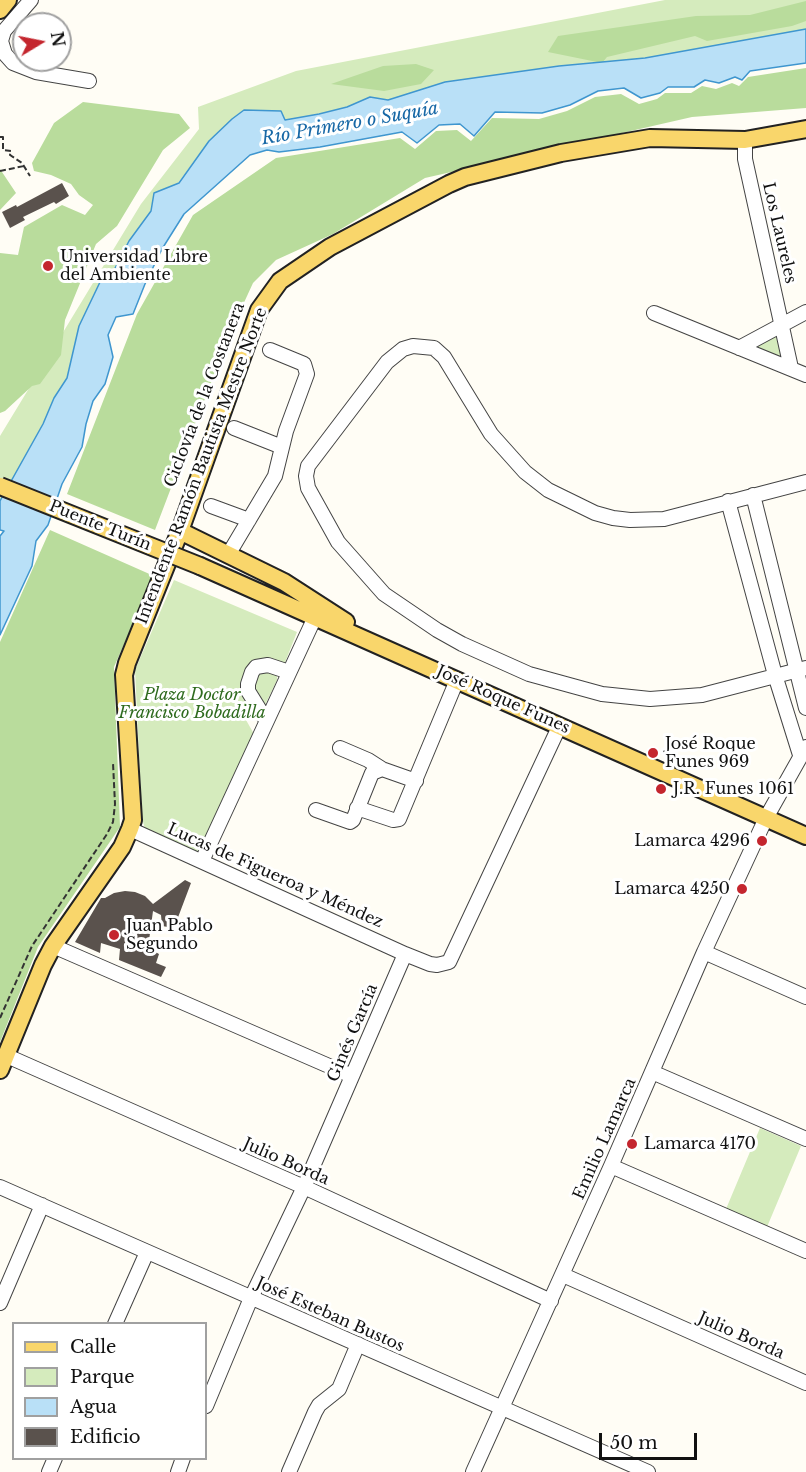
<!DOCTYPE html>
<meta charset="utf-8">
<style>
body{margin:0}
#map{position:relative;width:806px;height:1472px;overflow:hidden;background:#fffdf5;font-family:"Libre Baskerville",serif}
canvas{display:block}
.legend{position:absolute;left:12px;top:1322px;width:195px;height:138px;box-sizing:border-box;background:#fff;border:2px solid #a0a0a0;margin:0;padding:8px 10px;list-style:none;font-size:18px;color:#111}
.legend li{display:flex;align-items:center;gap:12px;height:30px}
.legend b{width:30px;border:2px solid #a0a0a0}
.north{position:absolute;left:12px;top:12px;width:60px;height:60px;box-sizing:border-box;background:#fff;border:2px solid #a0a0a0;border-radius:50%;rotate:80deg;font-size:16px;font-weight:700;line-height:24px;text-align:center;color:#111}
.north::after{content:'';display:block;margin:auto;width:21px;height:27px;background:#c4262e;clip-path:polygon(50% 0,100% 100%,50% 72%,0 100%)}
.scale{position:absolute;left:599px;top:1433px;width:98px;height:27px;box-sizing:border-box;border:3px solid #111;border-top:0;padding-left:8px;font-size:18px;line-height:21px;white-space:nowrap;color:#111;-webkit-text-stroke:4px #fff;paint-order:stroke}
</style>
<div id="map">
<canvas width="806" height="1472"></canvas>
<ul class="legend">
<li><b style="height:8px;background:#f9d66b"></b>Calle</li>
<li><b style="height:16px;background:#d5ebbd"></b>Parque</li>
<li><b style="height:16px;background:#b9e0f7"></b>Agua</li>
<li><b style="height:16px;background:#5a524d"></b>Edificio</li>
</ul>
<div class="north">N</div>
<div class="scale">50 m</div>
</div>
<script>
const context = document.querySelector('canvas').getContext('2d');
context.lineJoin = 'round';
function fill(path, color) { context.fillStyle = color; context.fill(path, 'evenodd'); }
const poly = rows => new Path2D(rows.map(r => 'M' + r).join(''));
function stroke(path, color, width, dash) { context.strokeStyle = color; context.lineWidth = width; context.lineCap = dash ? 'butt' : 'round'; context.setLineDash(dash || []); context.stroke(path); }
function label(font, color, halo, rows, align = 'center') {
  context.font = font + ' "Libre Baskerville",serif'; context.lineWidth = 6; context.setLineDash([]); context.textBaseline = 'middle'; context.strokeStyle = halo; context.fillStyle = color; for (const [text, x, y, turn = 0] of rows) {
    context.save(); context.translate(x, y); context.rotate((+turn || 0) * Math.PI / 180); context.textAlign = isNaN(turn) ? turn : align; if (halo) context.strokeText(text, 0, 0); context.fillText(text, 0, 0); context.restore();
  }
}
fill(poly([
 [665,0,806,0,806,29,645,58,559,66,445,82,388,100,370,97,347,107,319,114,284,120,280,111,209,141,178,183,154,194,151,211,129,241,110,278,79,326,67,378,54,398,43,424,0,501,0,436,141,204,199,129,198,107,296,71],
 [775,334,786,363,745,348],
 [174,580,297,632,284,665,257,662,251,706,246,720,254,734,198,852,145,829,142,818,135,670],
 [261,671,275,672,277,675,277,680,265,705,260,701,254,686,255,678],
 [760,1128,801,1146,767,1227,726,1209]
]), '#d5ebbd');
fill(poly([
 [806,1,806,21,792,26,707,41,695,36,607,57,602,63,548,52,558,36,696,16,750,15],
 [416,64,434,70,421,84,384,91,331,84,383,66],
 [806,68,806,108,692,117,425,178,333,234,276,260,253,283,230,333,155,530,67,494,137,314,193,215,276,158,400,138,415,149,436,131,457,130,471,141,492,118,539,119,567,111,595,97,621,94,639,104,657,99,665,93,691,93,702,86,716,89,732,83,739,86,748,77],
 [83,102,179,114,190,128,163,150,117,226,96,244,65,320,61,355,40,384,32,386,5,411,0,413,0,253,18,255,24,227,62,205,85,215,93,205,79,195,71,184,51,175,34,171,32,163,54,123],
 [0,169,16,193,0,210],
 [50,530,154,576,114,667,120,827,38,947,0,1042,0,642]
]), '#b9dc9c');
const water = poly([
 [806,29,806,63,750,71,742,80,735,77,719,83,705,80,694,87,668,87,660,93,641,98,624,88,598,91,570,105,542,113,495,112,474,136,460,124,439,125,417,143,402,132,320,147,279,152,267,150,250,155,184,214,162,249,145,284,133,314,116,317,108,335,113,357,105,384,93,401,86,424,82,447,62,484,48,525,36,541,32,566,0,635,0,536,4,531,0,530,0,501,43,424,54,398,67,378,79,326,101,280,110,278,129,241,151,211,154,193,179,183,209,141,232,119,244,110,281,111,285,120,319,114,347,107,370,97,388,100,445,82,559,66,645,58,806,29]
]);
fill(water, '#b9e0f7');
stroke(water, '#3f96cf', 1.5);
fill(poly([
 [62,183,69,196,56,204,54,202,23,217,25,220,10,228,2,212,16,205,17,207],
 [185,880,191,883,174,928,162,926,161,915,153,911,148,948,159,954,156,963,166,967,161,977,119,960,120,949,101,943,100,953,75,942,101,898,105,898,114,893,125,891,135,892,145,896,153,904]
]), '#5a524d');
const minor = poly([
 [31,0,4,31,1,41,5,54,13,63,36,72,89,81],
 [745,140,745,159,791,368],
 [654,313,806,375],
 [739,348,806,312],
 [234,428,282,447],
 [806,482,664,519,630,520,613,518,595,513,548,490,525,472,491,434,444,357,434,348,413,346,403,349,387,362,308,466,306,476,308,488,338,542,384,594,437,630,462,644,529,674,602,694,650,699,702,695,806,668],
 [753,495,806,708],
 [728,501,775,675,800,755],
 [211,506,249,520],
 [228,555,275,476,286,431,307,374,304,364,270,350],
 [266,720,248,691,248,684,252,672,256,667,268,665,289,672],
 [340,748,368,760,382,769,416,781],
 [357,808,393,820,399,819,457,680],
 [316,810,350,822,353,820,372,773,382,769],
 [130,829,405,954],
 [202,861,315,617],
 [53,946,352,1076],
 [704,952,806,997],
 [7,1056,304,1187,551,1301],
 [652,1072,806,1139],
 [611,1166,806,1251],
 [0,1187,648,1472],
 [563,1275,806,1383],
 [0,1303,42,1205],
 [115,1324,147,1252],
 [206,1406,251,1298,304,1187,405,954,430,964,437,965,449,962,560,725],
 [49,1472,55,1458],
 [178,1472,183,1458],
 [289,1472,315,1412,319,1405,339,1389,358,1344],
 [473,1472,611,1166,704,952,766,818,806,747]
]);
const major = poly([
 [0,10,8,0],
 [180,531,284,582,346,622],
 [200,566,806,836],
 [0,1070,43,965,53,946,122,847,130,829,133,820,124,675,127,663,180,531,259,310,280,281,330,247,449,184,465,177,561,153,650,138,745,140,806,129]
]);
stroke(minor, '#444', 16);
stroke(major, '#222', 20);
stroke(poly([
 [0,137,3,137,3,150,11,151,10,155,22,163,30,176],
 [0,171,24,166],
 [0,1018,32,946,107,834,113,822,115,804,113,763]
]), '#333', 2, [6, 3]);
stroke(minor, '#fff', 14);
stroke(major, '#f9d66b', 16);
const majorBridge = poly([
 [0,486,200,566]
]);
stroke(majorBridge, '#222', 20, []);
stroke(majorBridge, '#f9d66b', 16);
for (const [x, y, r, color] of [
 [48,266,6,"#c4262e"],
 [653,753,6,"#c4262e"],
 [661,789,6,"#c4262e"],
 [762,841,6,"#c4262e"],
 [742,889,6,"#c4262e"],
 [114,935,6,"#c4262e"],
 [632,1144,6,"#c4262e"]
]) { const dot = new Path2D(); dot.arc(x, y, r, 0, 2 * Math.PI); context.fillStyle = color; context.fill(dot); stroke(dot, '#fff', 2); }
label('16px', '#111', '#fff', [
 ["Los Laureles",779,233,77],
 ["Ciclovía de la Costanera",205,395,-69],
 ["Intendente Ramón Bautista Mestre Norte",202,466,-69],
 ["Puente Turín",100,526,22],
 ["José Roque Funes",503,700,24],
 ["Lucas de Figueroa y Méndez",275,876,24],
 ["Ginés García",353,1033,-67],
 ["Emilio Lamarca",605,1139,-66],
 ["Julio Borda",286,1162,24],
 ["José Esteban Bustos",330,1315,24],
 ["Julio Borda",741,1336,24]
]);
label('16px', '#111', '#fff', [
 ["Universidad Libre",60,257],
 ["del Ambiente",60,275],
 ["José Roque",665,744],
 ["Funes 969",665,762],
 ["J.R. Funes 1061",673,789],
 ["Lamarca 4296",750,841,"right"],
 ["Lamarca 4250",730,889,"right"],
 ["Juan Pablo",126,926],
 ["Segundo",126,944],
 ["Lamarca 4170",644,1144]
], 'left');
label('italic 16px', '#2f6b1f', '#fff', [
 ["Plaza Doctor",192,695],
 ["Francisco Bobadilla",192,713]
]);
label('italic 18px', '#1768a6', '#fff', [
 ["Río Primero o Suquía",350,124,-10]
]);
</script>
